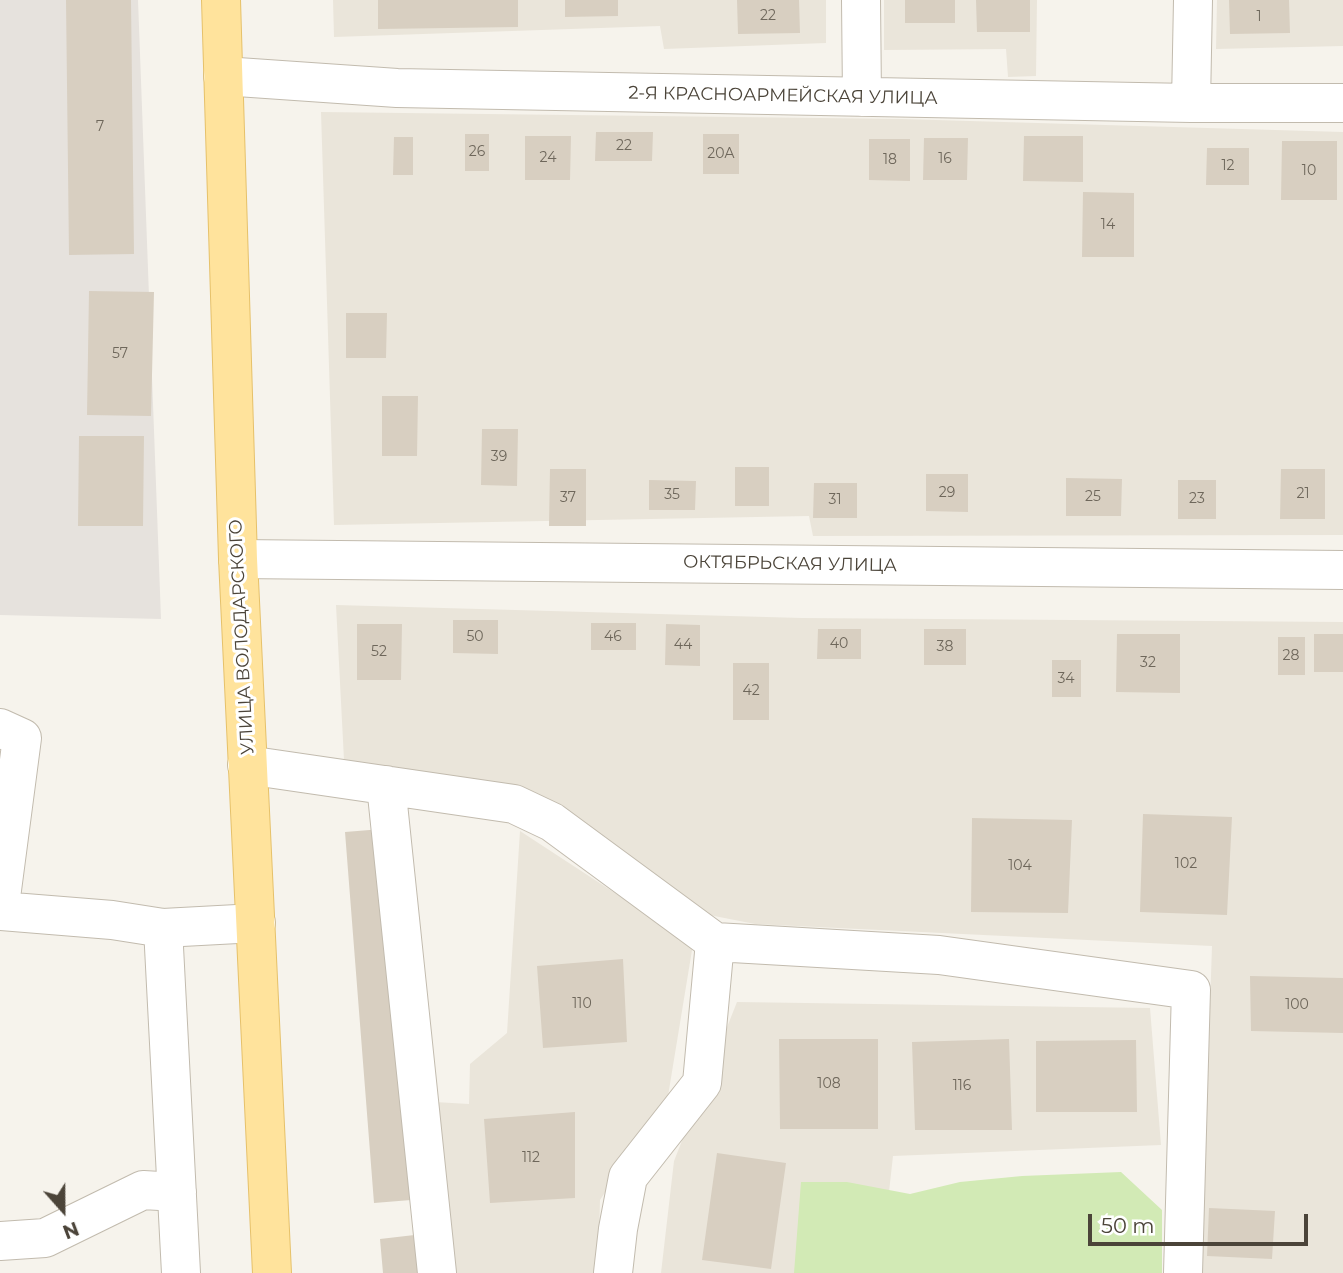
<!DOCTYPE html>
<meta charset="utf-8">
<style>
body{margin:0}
#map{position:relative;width:1343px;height:1273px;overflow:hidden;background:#f6f3ec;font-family:Montserrat,sans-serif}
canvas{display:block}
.north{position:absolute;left:28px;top:1175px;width:70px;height:70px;-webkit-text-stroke:5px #fff;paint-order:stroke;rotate:159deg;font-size:19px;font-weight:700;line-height:28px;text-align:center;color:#4b4439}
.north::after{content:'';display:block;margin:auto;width:24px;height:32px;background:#4b4439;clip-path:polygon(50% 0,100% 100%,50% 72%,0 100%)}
.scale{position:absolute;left:1088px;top:1214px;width:220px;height:32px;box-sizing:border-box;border:4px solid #4b4439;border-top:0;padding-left:9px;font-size:21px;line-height:24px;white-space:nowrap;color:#4b4439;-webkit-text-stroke:5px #fff;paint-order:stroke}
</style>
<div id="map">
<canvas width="1343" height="1273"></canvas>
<div class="north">N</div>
<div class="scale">50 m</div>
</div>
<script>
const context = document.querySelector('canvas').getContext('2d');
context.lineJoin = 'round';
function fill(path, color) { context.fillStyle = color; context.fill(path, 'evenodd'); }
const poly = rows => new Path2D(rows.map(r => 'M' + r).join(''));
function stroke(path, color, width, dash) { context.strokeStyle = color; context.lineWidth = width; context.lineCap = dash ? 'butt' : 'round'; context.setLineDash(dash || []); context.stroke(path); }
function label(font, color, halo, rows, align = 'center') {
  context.font = font + ' Montserrat,sans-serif'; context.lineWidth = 6; context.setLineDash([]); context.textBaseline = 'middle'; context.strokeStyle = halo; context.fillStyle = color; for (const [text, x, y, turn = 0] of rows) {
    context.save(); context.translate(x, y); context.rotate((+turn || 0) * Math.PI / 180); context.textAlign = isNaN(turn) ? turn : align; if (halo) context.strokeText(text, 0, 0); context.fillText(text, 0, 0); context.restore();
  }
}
fill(poly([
 [333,0,826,0,826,43,664,49,660,26,334,37],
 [884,0,1037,0,1036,76,1008,77,1006,49,884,50],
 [1217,0,1343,0,1343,46,1216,49],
 [321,112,902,119,1343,132,1343,535,813,536,809,516,334,525],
 [336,605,802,618,1343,622,1343,1273,1201,1273,1212,946,755,924,699,913,485,791,344,760],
 [520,831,693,944,668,1096,600,1200,598,1273,449,1273,435,1102,469,1104,470,1064,507,1033],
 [737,1002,1150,1008,1161,1145,893,1156,880,1273,661,1273,674,1161]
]), '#eae5da');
fill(poly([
 [0,0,138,0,161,619,0,615]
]), '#e6e2dd');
fill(poly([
 [1121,1172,1162,1210,1162,1273,794,1273,801,1182,847,1182,910,1194,960,1182,1022,1176]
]), '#d2eab5');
fill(poly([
 [66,0,131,0,134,254,69,255],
 [378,0,518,0,518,27,378,29],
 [565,0,618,0,618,16,565,17],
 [737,0,799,0,800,33,738,34],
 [905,0,955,0,955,23,905,23],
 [976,0,1030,0,1030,32,977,32],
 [1229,0,1289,0,1290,33,1230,34],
 [596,132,653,132,652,161,595,161],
 [465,134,489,134,489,171,465,171],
 [703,134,739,134,739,174,703,174],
 [525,136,571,136,570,180,525,180],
 [1024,136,1083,136,1083,182,1023,181],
 [394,137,413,137,413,175,393,175],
 [924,138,968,138,967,180,923,180],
 [869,139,910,139,910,181,869,180],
 [1282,141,1337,141,1337,200,1281,200],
 [1207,148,1249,148,1249,185,1206,185],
 [1083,192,1134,193,1134,257,1082,257],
 [89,291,154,292,151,416,87,415],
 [346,313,387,313,386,358,346,358],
 [382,396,418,396,417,456,382,456],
 [482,429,518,429,517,486,481,485],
 [79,436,144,436,143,526,78,526],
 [735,467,769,467,769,506,735,506],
 [550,469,586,469,586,526,549,526],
 [1281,469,1325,469,1325,519,1280,519],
 [926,474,968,474,968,512,926,511],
 [1066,478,1122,479,1121,516,1066,516],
 [649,480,696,481,695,510,649,510],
 [1178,480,1216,480,1216,519,1178,519],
 [814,483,857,483,857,518,813,518],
 [453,620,498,620,498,654,453,653],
 [591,623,636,623,636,650,591,650],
 [357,624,402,624,401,680,357,680],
 [666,624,700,625,700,666,665,665],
 [818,629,861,629,861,659,817,659],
 [924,629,966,629,966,665,924,665],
 [1117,634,1180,634,1180,693,1116,692],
 [1314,634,1343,634,1343,672,1314,672],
 [1278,637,1305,637,1305,675,1278,675],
 [1052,660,1081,660,1081,697,1052,697],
 [733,663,769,663,769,720,733,720],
 [1143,814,1232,817,1227,915,1140,912],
 [972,818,1072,820,1068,913,971,912],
 [382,829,411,1200,374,1203,345,832],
 [623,959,627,1042,543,1048,537,966],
 [1250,976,1343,978,1343,1033,1251,1031],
 [779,1039,878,1039,878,1129,780,1129],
 [1009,1039,1012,1130,915,1130,912,1042],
 [1136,1040,1137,1112,1036,1112,1036,1041],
 [575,1112,575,1198,490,1203,484,1119],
 [717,1153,786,1163,771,1269,702,1260],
 [1209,1208,1275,1211,1272,1259,1207,1256],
 [423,1234,426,1273,383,1273,380,1239]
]), '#d8cfc1');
const minor = poly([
 [861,0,862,97],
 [223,76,397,88,1191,103,1343,103],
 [1191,103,1193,0],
 [238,559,1343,570],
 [0,728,22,738,0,905],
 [247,765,514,804,552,822,715,942,939,955,1191,990,1183,1273],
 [386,785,437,1273],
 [0,911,112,920,163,928],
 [0,1241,45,1238,143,1190,177,1192],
 [181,1273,163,928,256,923],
 [613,1273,618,1229,628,1177,702,1083,715,942]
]);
const major = poly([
 [221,0,238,559,272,1273]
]);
stroke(minor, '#c2bbae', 40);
stroke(major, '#e6c16a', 40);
stroke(minor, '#fff', 38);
stroke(major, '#ffe39c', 38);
label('14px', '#6e675b', null, [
 ["22",768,16],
 ["1",1259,17],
 ["7",100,127],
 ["22",624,146],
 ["26",477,152],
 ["20А",721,154],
 ["24",548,158],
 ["16",945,159],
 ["18",890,160],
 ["12",1228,166],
 ["10",1309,171],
 ["14",1108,225],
 ["57",120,354],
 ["39",499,457],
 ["29",947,493],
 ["21",1303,494],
 ["35",672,495],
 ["25",1093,497],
 ["37",568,498],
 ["23",1197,499],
 ["31",835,500],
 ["50",475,637],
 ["46",613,637],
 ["40",839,644],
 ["44",683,645],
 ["38",945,647],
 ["52",379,652],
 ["28",1291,656],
 ["32",1148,663],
 ["34",1066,679],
 ["42",751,691],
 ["102",1186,864],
 ["104",1020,866],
 ["110",582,1004],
 ["100",1297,1005],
 ["108",829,1084],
 ["116",962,1086],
 ["112",531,1158]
]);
label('18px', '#4b4439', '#fff', [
 ["2-Я КРАСНОАРМЕЙСКАЯ УЛИЦА",783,96,1],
 ["ОКТЯБРЬСКАЯ УЛИЦА",790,564,1],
 ["УЛИЦА ВОЛОДАРСКОГО",242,637,-93]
]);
</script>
